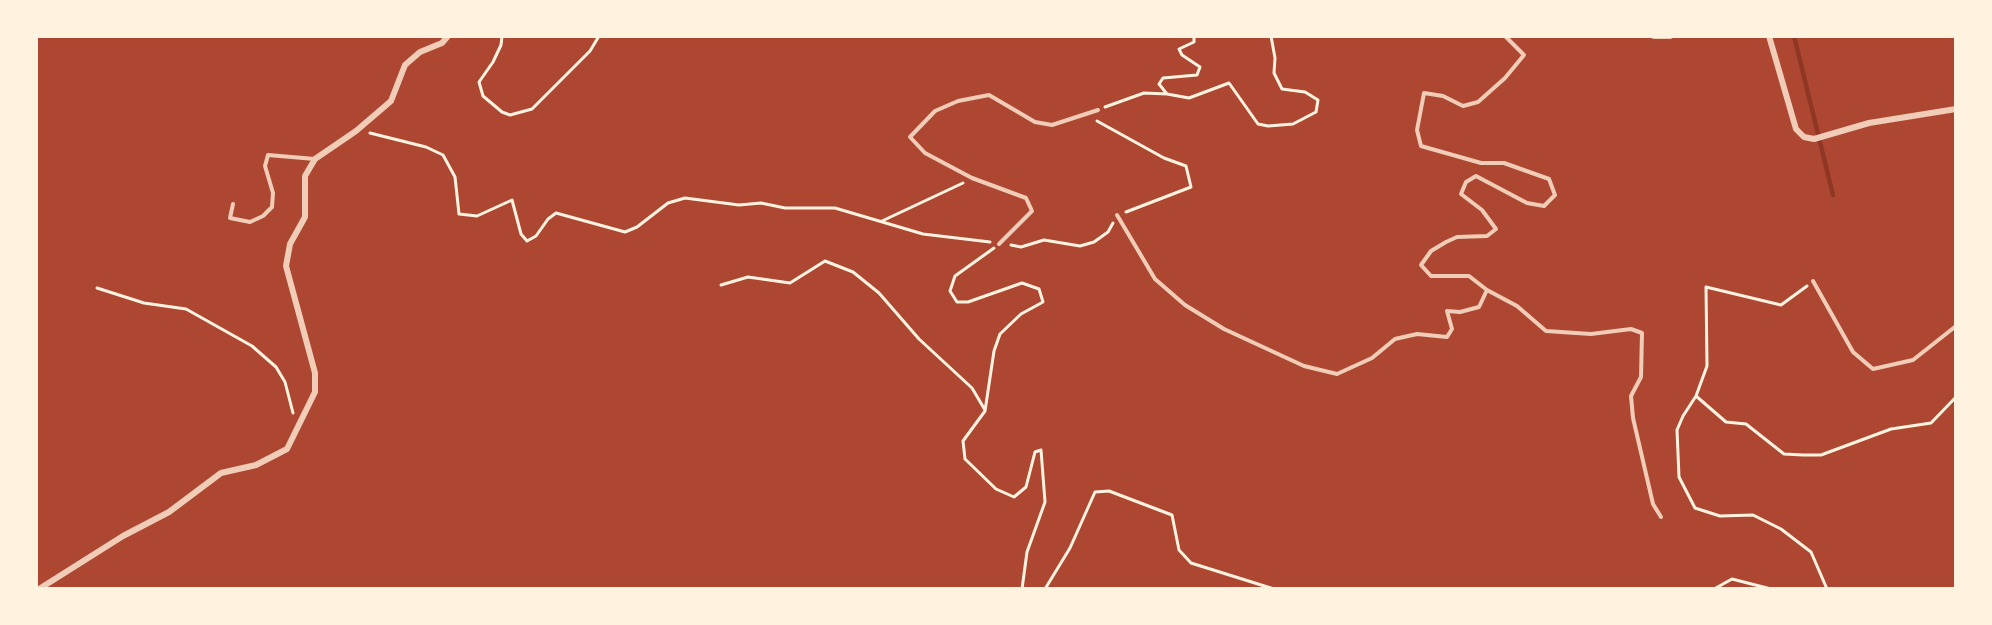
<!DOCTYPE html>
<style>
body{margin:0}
#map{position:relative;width:1992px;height:625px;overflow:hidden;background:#c8553d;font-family:Rubik,sans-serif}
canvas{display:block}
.frame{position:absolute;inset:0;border:38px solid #fff3e0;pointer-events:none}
</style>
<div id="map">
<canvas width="1992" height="625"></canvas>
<div class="frame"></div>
</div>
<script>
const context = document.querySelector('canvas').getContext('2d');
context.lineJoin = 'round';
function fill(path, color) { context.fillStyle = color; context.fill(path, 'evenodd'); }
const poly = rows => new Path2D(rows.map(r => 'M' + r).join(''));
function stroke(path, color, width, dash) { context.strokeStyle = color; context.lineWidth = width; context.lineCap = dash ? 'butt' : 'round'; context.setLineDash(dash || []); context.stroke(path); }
fill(poly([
 [36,36,1956,36,1956,589,36,589]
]), '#ae4732');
stroke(poly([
 [1794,36,1833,195]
]), '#8f3625', 4.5);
stroke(poly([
 [502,36,501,45,493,62,479,82,483,96,502,112,510,115,532,109,590,51,599,36],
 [1332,36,1357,36],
 [1167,94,1189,98,1229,83,1258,124,1268,126,1293,124,1316,112,1318,100,1305,92,1282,89,1274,73,1275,58,1271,36],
 [1105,107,1144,93,1167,94,1159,84,1163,78,1197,75,1200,67,1182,55,1179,49,1194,42,1194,36],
 [1097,121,1164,158,1186,166,1191,187,1126,212],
 [370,133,426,147,443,155,455,177,459,214,477,216,512,200,521,234,527,241,536,236,548,219,556,213,625,232,637,227,668,203,685,198,739,205,761,203,785,208,835,208,923,234,990,242],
 [882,221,963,183],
 [1011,245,1021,247,1044,240,1080,246,1094,242,1108,232,1113,223],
 [994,248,955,276,950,291,957,302,968,302,1022,283,1039,289,1043,302,1021,314,1000,334,994,351,985,411,963,441,965,459,996,489,1014,497,1026,487,1035,452,1041,450,1045,502,1027,552,1022,589],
 [721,285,748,277,790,283,825,261,853,272,879,293,919,339,972,388,985,410],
 [1807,286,1781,305,1706,287,1707,366,1696,396,1683,416,1677,430,1679,477,1695,508,1720,516,1753,515,1781,529,1811,552,1827,589],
 [97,288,144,303,186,309,252,346,276,367,285,382,293,413],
 [1696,396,1726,422,1746,424,1784,454,1803,455,1821,455,1891,429,1931,423,1956,397],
 [1045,589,1070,548,1095,492,1109,491,1172,515,1179,550,1191,563,1274,589],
 [1714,589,1732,579,1771,589]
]), '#fff3e0', 3);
stroke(poly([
 [1505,36,1524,55,1505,78,1478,102,1463,106,1443,96,1424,93,1417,130,1421,146,1481,163,1504,163,1549,179,1555,195,1544,206,1527,203,1476,176,1466,182,1461,194,1482,210,1496,229,1487,236,1457,237,1446,242,1431,251,1421,265,1431,276,1469,276,1487,290,1517,306,1546,331,1591,334,1631,329,1642,333,1641,377,1631,396,1633,418,1653,504,1661,517],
 [233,204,230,218,250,222,263,216,272,207,273,193,265,166,268,155,315,159],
 [1117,215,1155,279,1185,305,1224,329,1304,366,1337,374,1372,358,1395,339,1417,334,1447,337,1452,329,1447,311,1460,312,1479,307,1487,290],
 [999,244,1032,211,1026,198,972,178,925,153,910,137,935,111,958,101,989,95,1035,122,1052,125,1098,110],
 [1813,281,1853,352,1873,369,1913,360,1956,326]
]), '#f1ccb7', 4);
stroke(poly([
 [1654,36,1670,36],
 [1769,36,1796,129,1804,137,1814,139,1869,123,1956,109],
 [39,589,123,536,169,512,221,473,256,465,287,449,315,392,315,373,286,266,290,244,305,217,305,176,315,159,356,131,391,101,405,65,420,52,442,43,448,36]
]), '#f1ccb7', 6);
</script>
